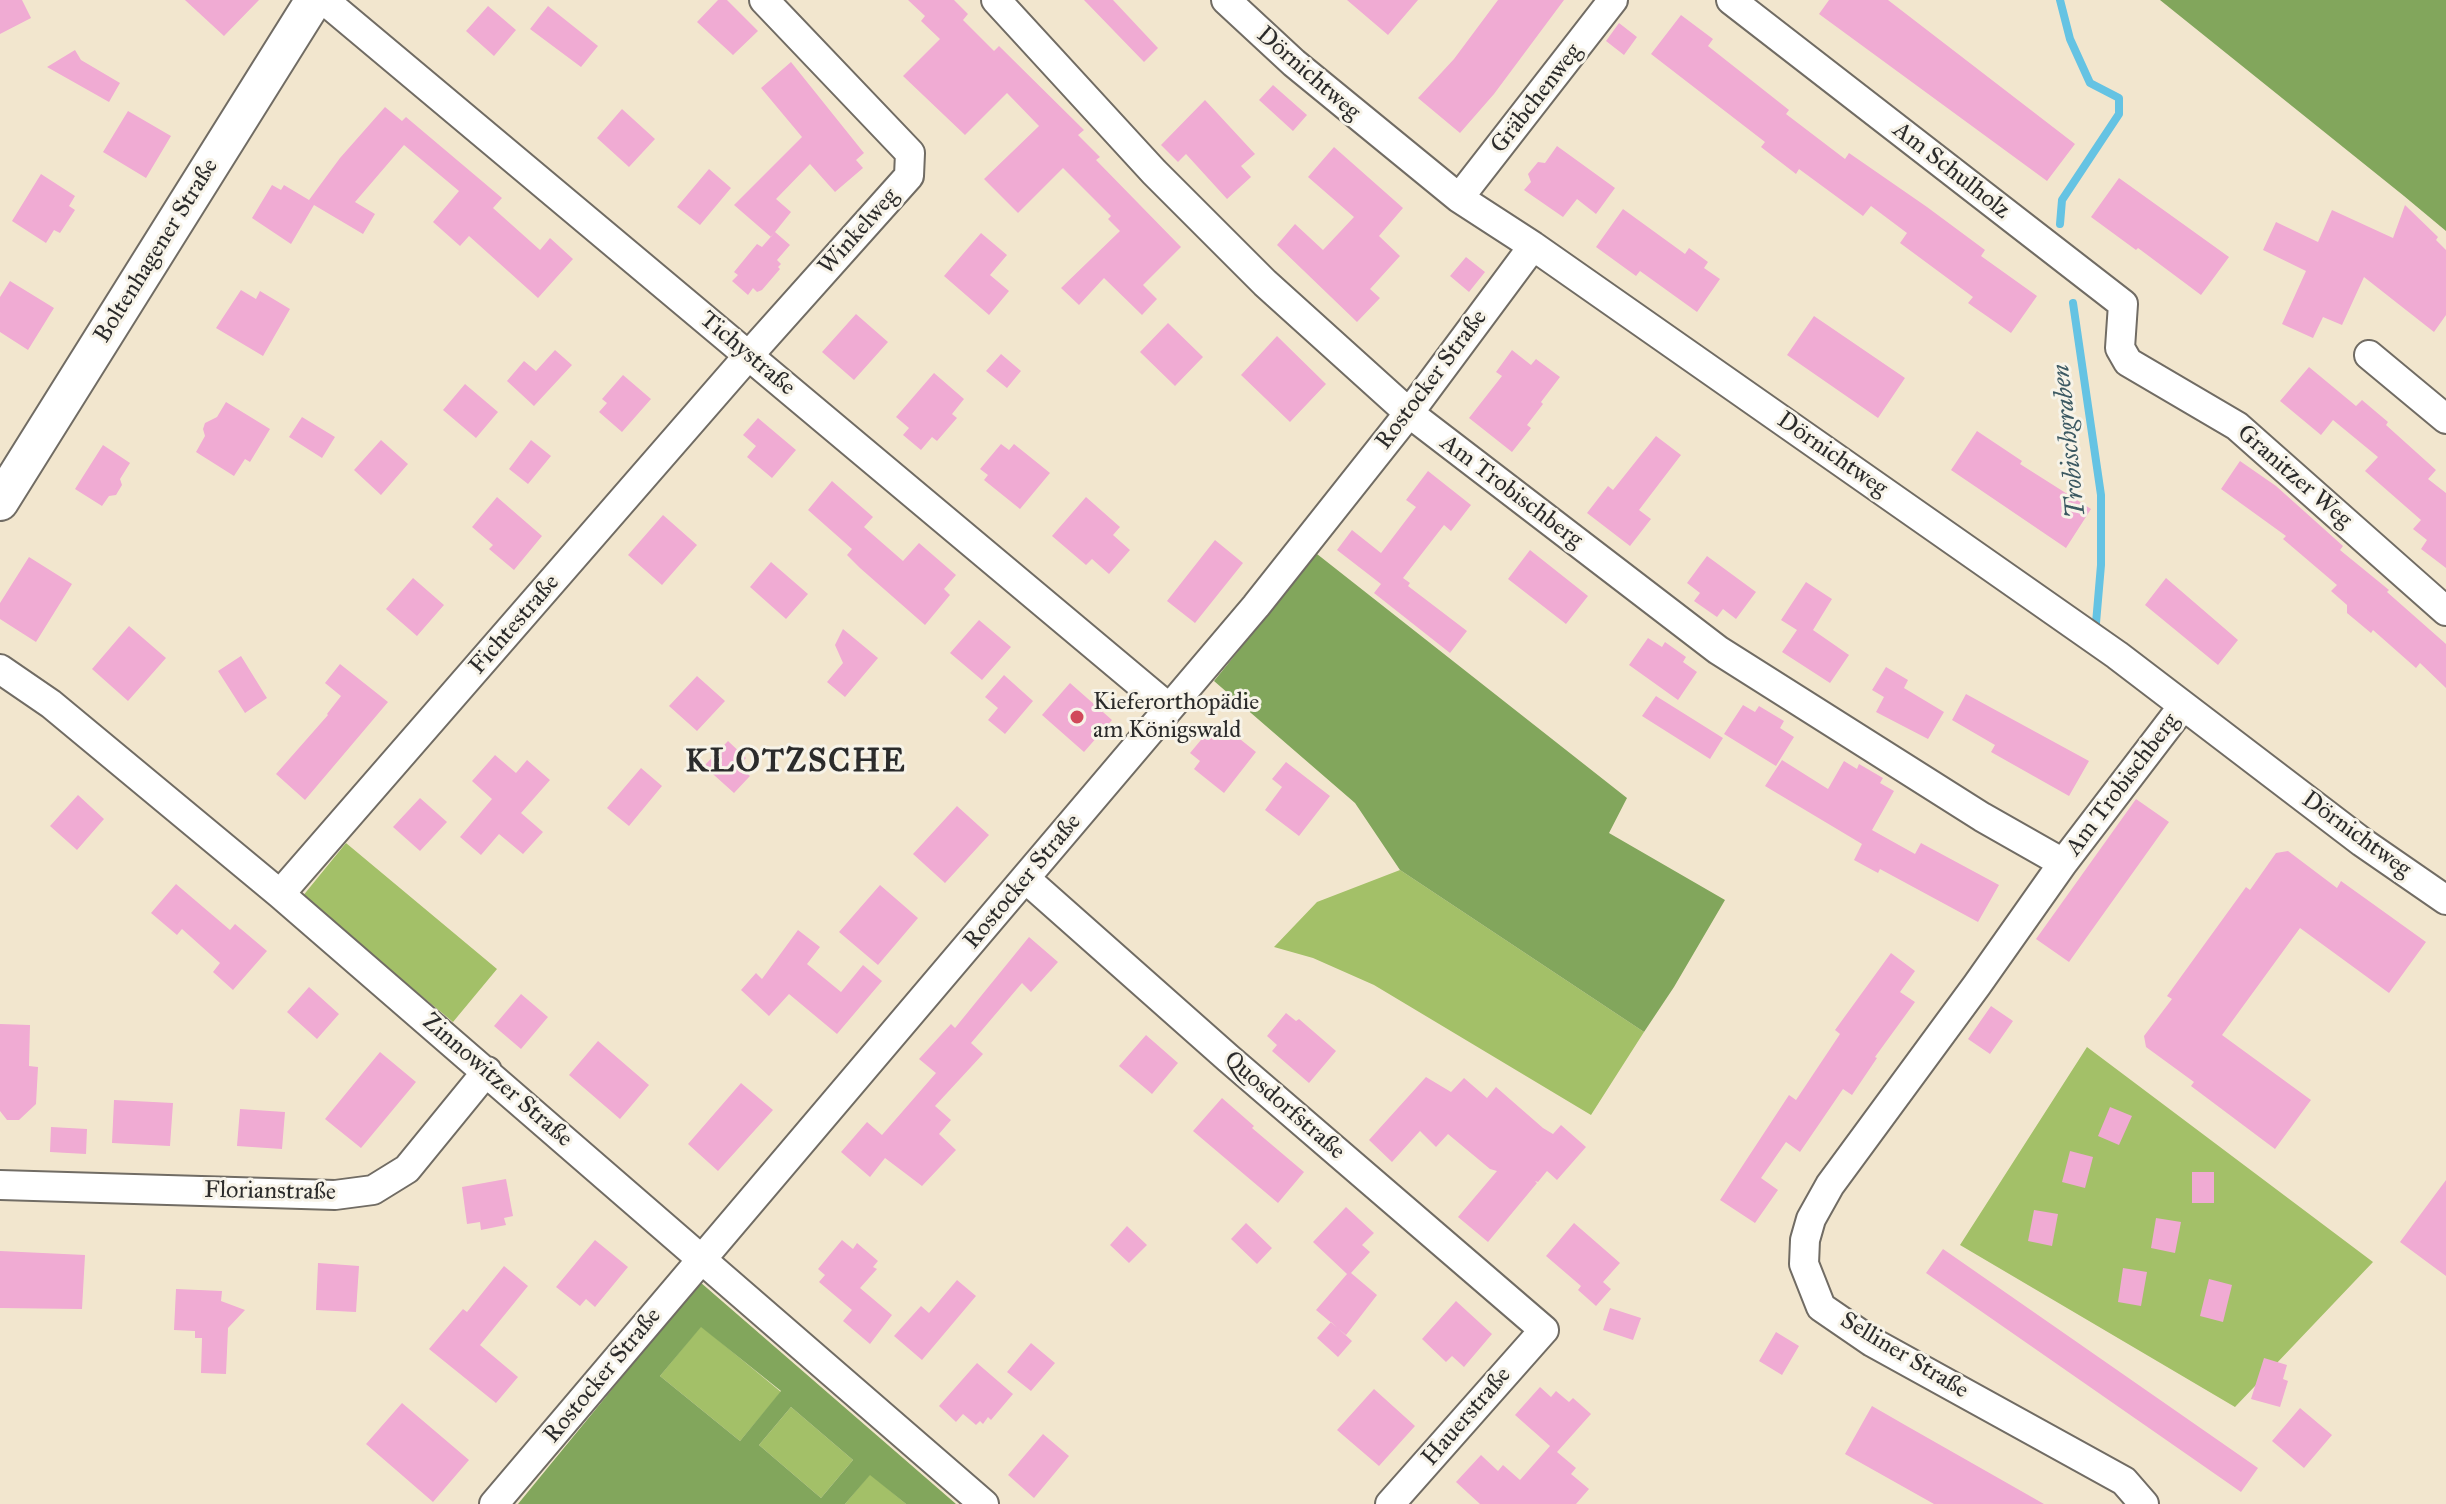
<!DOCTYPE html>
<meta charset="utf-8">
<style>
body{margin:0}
canvas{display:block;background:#f2e6ce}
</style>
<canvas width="2446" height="1504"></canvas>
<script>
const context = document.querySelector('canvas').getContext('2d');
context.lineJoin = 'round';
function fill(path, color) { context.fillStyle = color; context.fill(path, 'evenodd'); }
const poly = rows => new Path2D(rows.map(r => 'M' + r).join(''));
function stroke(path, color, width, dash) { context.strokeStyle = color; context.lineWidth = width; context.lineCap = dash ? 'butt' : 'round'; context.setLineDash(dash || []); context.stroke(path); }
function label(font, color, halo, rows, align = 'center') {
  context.font = font + ' "IM FELL Great Primer",serif'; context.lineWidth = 6; context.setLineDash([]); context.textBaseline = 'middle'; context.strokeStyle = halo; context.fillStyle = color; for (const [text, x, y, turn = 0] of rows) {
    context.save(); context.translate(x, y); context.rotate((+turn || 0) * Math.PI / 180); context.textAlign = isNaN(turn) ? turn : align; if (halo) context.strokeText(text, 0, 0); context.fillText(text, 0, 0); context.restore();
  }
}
fill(poly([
 [346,843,497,969,453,1022,302,897],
 [1400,870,1644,1032,1591,1115,1374,985,1313,958,1274,947,1317,902],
 [2087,1047,2373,1262,2235,1407,1960,1245],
 [701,1326,781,1392,740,1441,660,1376],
 [791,1407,853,1460,821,1498,759,1445],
 [870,1474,906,1504,845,1504]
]), '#a3c068');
fill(poly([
 [2160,0,2446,0,2446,231,2404,196],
 [1317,554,1627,798,1609,833,1725,900,1674,987,1644,1032,1400,870,1355,803,1214,681],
 [700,1282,956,1504,906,1504,870,1475,845,1504,518,1504],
 [701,1327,781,1391,740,1441,660,1376],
 [791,1407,853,1460,821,1498,759,1445]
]), '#82a65c');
stroke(poly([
 [2060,224,2062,200,2119,114,2119,98,2090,83,2070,39,2060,0],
 [2073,303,2101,495,2101,565,2096,623]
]), '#65c3e3', 8);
fill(poly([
 [0,0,22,0,31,18,0,34],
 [185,0,259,0,224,36],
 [718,0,727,0,758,31,733,55,697,22],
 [908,0,954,0,968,14,963,20,994,51,999,46,1084,130,1078,135,1100,157,1096,160,1181,247,1143,285,1157,299,1142,315,1104,278,1079,305,1061,288,1120,231,1108,219,1111,216,1063,168,1018,213,984,179,1039,126,1007,93,965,135,903,76,940,39,921,21,925,16],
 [1084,0,1113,0,1158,48,1144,62],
 [1347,0,1418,0,1388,35],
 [1498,0,1564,0,1494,94,1460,133,1418,98,1454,59],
 [1829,0,1888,0,2075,144,2047,181,1819,14],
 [488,6,516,30,494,56,466,31],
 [548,6,598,46,581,67,530,29],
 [1681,15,1713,39,1708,46,1789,110,1786,114,1845,159,1849,153,1927,207,1985,250,1981,256,2037,296,2011,333,1968,303,1973,297,1900,243,1907,233,1871,206,1863,216,1799,169,1796,174,1761,147,1765,142,1651,54],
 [1619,23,1637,37,1624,55,1606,41],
 [75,50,81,60,120,83,109,102,47,67],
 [791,62,864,153,856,160,863,168,835,192,810,164,776,199,791,212,771,237,734,205,802,137,761,88],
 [1273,85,1307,115,1293,131,1259,100],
 [1205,100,1255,154,1241,166,1251,177,1227,199,1186,154,1178,162,1161,145],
 [385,107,402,121,406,117,502,198,493,208,540,250,550,238,573,259,538,298,469,236,460,246,433,222,459,191,404,145,355,202,375,214,363,234,314,205,291,244,252,218,272,185,281,190,284,185,309,200,340,158],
 [622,109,655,139,629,167,597,138],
 [128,111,171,136,146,178,103,152],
 [1557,146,1615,188,1596,214,1577,199,1563,217,1524,190,1531,182,1528,174,1538,162,1545,163],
 [1334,147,1403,208,1379,236,1400,256,1370,289,1380,298,1357,322,1277,245,1295,224,1323,250,1354,217,1308,177],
 [709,169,731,188,700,225,677,207],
 [41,174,75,196,69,206,75,210,60,233,54,230,46,243,12,221],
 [2119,178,2229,257,2201,295,2138,248,2136,250,2091,217],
 [2405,205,2438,237,2436,240,2446,250,2446,315,2434,332,2364,277,2342,325,2323,317,2313,338,2282,324,2306,271,2263,250,2276,222,2318,242,2332,210,2393,238],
 [1623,209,1685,254,1689,248,1708,262,1704,268,1720,279,1697,312,1640,271,1636,276,1596,247],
 [775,232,790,245,777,260,781,264,778,267,780,269,762,290,757,292,753,288,748,295,732,281,738,275,734,272,757,244,762,247],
 [981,233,1007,255,990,275,1009,291,989,315,944,276],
 [1466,257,1485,272,1469,292,1450,276],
 [10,281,54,308,28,350,0,332,0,297],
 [241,290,256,299,260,291,290,309,263,356,216,328],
 [856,314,888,342,854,380,822,352],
 [1814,316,1905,378,1878,418,1787,355],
 [1168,323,1203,357,1175,386,1140,352],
 [1277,336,1326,384,1290,422,1241,375],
 [555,350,572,365,534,406,507,381,524,361,536,371],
 [1512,350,1531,365,1536,359,1560,377,1541,402,1543,404,1527,425,1531,428,1512,452,1469,418,1502,376,1496,372],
 [1001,354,1021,371,1007,388,986,371],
 [2309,367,2356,406,2362,400,2388,422,2386,425,2436,470,2428,479,2446,493,2446,568,2421,549,2427,540,2413,529,2421,520,2365,471,2378,457,2333,420,2321,435,2280,401],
 [934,373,964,399,952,414,957,418,937,441,932,437,921,450,903,435,909,428,896,417],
 [623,375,651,399,622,432,599,412,607,403,602,399],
 [465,384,498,412,476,438,443,410],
 [226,402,270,429,250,462,245,459,234,476,196,452,205,436,203,429,205,423,217,417],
 [302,417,335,437,322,458,289,437],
 [758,418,796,450,772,478,747,457,756,446,743,435],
 [1977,431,2022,461,2020,464,2091,509,2066,548,1951,470],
 [1656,436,1681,455,1639,510,1651,519,1630,546,1587,513,1608,486,1613,490],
 [381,440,408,464,381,495,354,470],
 [531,440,551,456,528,484,509,469],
 [1001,444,1009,450,1014,444,1050,473,1020,509,984,480,988,475,980,469],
 [103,445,130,463,120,479,122,485,116,495,109,496,102,506,75,489],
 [2240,461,2276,486,2343,546,2340,550,2389,590,2387,592,2446,644,2446,688,2420,663,2416,668,2373,630,2371,633,2347,613,2347,605,2331,591,2337,585,2283,539,2286,536,2221,489],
 [1428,471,1471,505,1451,531,1444,525,1403,578,1410,583,1408,586,1467,631,1450,653,1374,593,1381,584,1337,550,1352,530,1381,553,1416,507,1406,500],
 [832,481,873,517,864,527,903,561,919,543,956,575,944,589,950,595,925,625,860,568,847,555,852,549,808,510],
 [497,497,542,536,514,570,489,549,493,545,472,527],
 [1086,497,1120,527,1113,535,1130,550,1109,574,1092,559,1086,565,1052,536],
 [663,515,697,545,662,585,628,555],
 [1215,540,1243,563,1195,623,1167,601],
 [1530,550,1588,596,1566,624,1508,579],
 [1707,556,1756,592,1736,619,1723,609,1717,617,1694,601,1700,593,1687,583],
 [29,557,72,584,36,642,0,619,0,603],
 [771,562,808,594,786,619,750,587],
 [413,578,444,605,417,636,386,609],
 [2166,578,2238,640,2218,665,2145,605],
 [1806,582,1832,599,1813,630,1849,655,1830,683,1782,652,1797,630,1781,620],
 [979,620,1011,647,982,680,950,653],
 [129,626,166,658,128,701,92,669],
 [843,629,878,658,845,697,827,682,843,663,835,645],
 [1648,638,1662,647,1665,642,1686,657,1683,662,1697,672,1678,700,1629,665],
 [241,656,267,698,245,713,218,671],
 [340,664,388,702,305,800,276,774,328,715,327,714,341,696,325,683],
 [1886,667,1908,680,1904,688,1944,712,1928,739,1876,712,1884,697,1872,690],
 [1004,675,1033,701,1005,734,988,720,998,708,985,697],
 [697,676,725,701,697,731,669,706],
 [1070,683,1112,720,1084,752,1042,715],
 [1966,694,2089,761,2069,796,1991,752,1995,745,1952,720],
 [1656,696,1723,738,1710,759,1642,716],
 [1743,705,1755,712,1759,706,1784,721,1780,728,1794,737,1776,766,1724,734],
 [1211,728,1224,739,1230,731,1256,752,1224,793,1194,769,1200,761,1190,753],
 [728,741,746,758,739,766,750,776,734,793,704,766],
 [495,755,516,773,527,760,550,780,521,813,543,832,523,854,499,834,481,855,460,837,492,799,472,781],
 [1782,760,1828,789,1844,761,1857,769,1859,764,1883,778,1880,783,1894,791,1872,830,1915,854,1921,843,1999,885,1978,922,1880,869,1878,873,1854,860,1862,844,1765,786],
 [1286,762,1330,796,1299,836,1265,810,1282,787,1272,779],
 [641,768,662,786,629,826,607,808],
 [78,795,104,819,77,850,50,826],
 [420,798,447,822,420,851,393,827],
 [2136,799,2169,822,2069,962,2036,939],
 [957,806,989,835,945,883,913,854],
 [2288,851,2337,888,2341,881,2426,942,2389,993,2300,928,2222,1035,2311,1100,2275,1149,2191,1086,2194,1082,2146,1047,2144,1036,2172,999,2167,996,2246,887,2250,890,2276,853],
 [176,884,230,930,235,924,267,951,233,990,213,972,220,963,182,929,177,935,151,913],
 [880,885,918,918,878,965,839,932],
 [798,930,820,947,807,964,841,992,863,965,882,981,837,1034,789,994,769,1016,741,990,756,973,762,979],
 [1029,937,1058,962,1031,992,1022,983,971,1043,983,1054,935,1106,951,1120,939,1134,956,1150,922,1186,885,1158,870,1177,841,1152,867,1122,882,1135,936,1073,919,1059,951,1024,955,1028],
 [1891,953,1915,971,1900,992,1915,1002,1875,1057,1877,1058,1852,1095,1843,1089,1800,1152,1786,1142,1761,1178,1778,1190,1755,1223,1720,1200,1789,1095,1796,1100,1840,1034,1835,1030],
 [309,987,339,1014,317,1039,287,1012],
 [521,994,548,1017,521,1049,494,1026],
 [1991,1006,2013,1021,1990,1054,1968,1039],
 [1286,1013,1296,1021,1299,1019,1336,1051,1309,1083,1272,1051,1277,1045,1267,1036],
 [0,1024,30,1025,29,1066,38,1067,36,1104,19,1120,7,1120,0,1111],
 [1146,1035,1178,1063,1152,1094,1119,1066],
 [598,1041,649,1085,620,1119,569,1075],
 [380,1052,416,1082,361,1148,325,1119],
 [1426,1077,1451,1092,1464,1078,1487,1098,1496,1087,1543,1128,1553,1134,1561,1125,1586,1147,1557,1180,1547,1171,1538,1182,1535,1181,1537,1183,1488,1242,1458,1217,1497,1171,1490,1169,1448,1134,1436,1147,1420,1131,1392,1162,1369,1140],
 [741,1083,773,1110,718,1171,688,1144],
 [1222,1098,1254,1126,1252,1128,1304,1172,1278,1203,1193,1131],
 [114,1100,173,1103,170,1146,112,1143],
 [2110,1107,2132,1116,2119,1145,2098,1136],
 [240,1109,285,1112,282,1149,237,1146],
 [51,1127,87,1129,86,1154,50,1152],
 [2070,1151,2093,1157,2085,1188,2062,1182],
 [2192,1172,2214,1172,2214,1203,2192,1203],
 [506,1179,513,1216,504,1218,506,1225,481,1230,480,1222,467,1224,462,1187],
 [2446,1180,2446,1276,2400,1242],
 [1346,1207,1374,1233,1362,1245,1370,1252,1351,1273,1377,1295,1346,1335,1316,1310,1347,1274,1313,1242],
 [2034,1210,2058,1214,2052,1246,2028,1241],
 [2156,1218,2181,1222,2175,1253,2151,1248],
 [1246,1223,1272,1248,1257,1264,1231,1239],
 [1574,1223,1620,1263,1603,1282,1611,1289,1596,1306,1578,1290,1581,1286,1546,1256],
 [1127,1226,1147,1245,1129,1263,1110,1245],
 [595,1240,628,1267,595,1307,586,1299,580,1306,556,1287],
 [842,1240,853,1249,857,1243,878,1261,873,1267,877,1269,860,1288,892,1315,870,1344,843,1321,852,1310,819,1282,825,1275,818,1269],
 [1943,1249,2258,1468,2241,1492,1926,1273],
 [0,1251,85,1255,82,1309,0,1308],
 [318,1263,359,1266,356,1312,316,1310],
 [504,1266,528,1286,480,1345,518,1377,496,1403,429,1349,463,1309,467,1312],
 [2123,1268,2147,1272,2141,1306,2118,1302],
 [2209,1279,2232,1285,2223,1322,2200,1316],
 [957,1280,976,1296,922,1360,894,1336,921,1306,929,1313],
 [176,1289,222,1291,221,1301,245,1310,228,1328,226,1374,201,1373,202,1338,195,1338,195,1331,174,1330],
 [1456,1301,1492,1334,1464,1367,1452,1356,1446,1362,1422,1339],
 [1610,1308,1641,1318,1633,1340,1603,1330],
 [1331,1322,1352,1341,1338,1357,1317,1338],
 [1776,1332,1799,1346,1782,1375,1759,1361],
 [1031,1343,1055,1363,1031,1391,1007,1372],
 [2264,1358,2287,1365,2283,1379,2288,1381,2280,1407,2251,1399],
 [977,1363,1013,1394,991,1420,988,1417,983,1424,980,1421,976,1425,963,1414,956,1422,939,1406],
 [1540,1387,1551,1397,1556,1391,1569,1402,1573,1398,1591,1414,1557,1452,1576,1468,1571,1474,1589,1489,1576,1504,1480,1504,1456,1482,1481,1455,1498,1471,1503,1465,1520,1480,1550,1446,1515,1415],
 [1374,1389,1415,1426,1379,1466,1337,1430],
 [402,1403,469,1460,433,1502,366,1444],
 [1872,1406,1905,1425,2044,1504,1934,1504,1845,1454],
 [2300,1408,2332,1435,2304,1468,2272,1441],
 [1043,1434,1069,1456,1034,1498,1008,1475]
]), '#f0abd3');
const minor = poly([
 [324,0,1169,708],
 [996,0,1154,172,1265,283,1409,413,1718,650,1982,817,2063,863],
 [1226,0,1294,63,1459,198,1533,246,2117,655,2362,842,2446,900],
 [1731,0,2123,304,2120,348,2128,362,2237,426,2446,611],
 [1459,198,1613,0],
 [2369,355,2446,419],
 [0,669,51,704,280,894,984,1504],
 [1026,879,1228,1058,1544,1330,1390,1504],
 [280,894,749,355,909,176,910,153,764,0],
 [0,1185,335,1195,373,1190,407,1169,487,1071],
 [494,1504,1256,606,1409,413,1533,246],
 [2144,1504,2124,1481,1872,1342,1821,1307,1804,1264,1805,1240,1811,1219,1830,1185,1977,985,2063,863,2183,706]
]);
const tertiary = poly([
 [0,502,314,0]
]);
stroke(minor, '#716c64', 32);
stroke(tertiary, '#716c64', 40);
stroke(minor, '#fff', 28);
stroke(tertiary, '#fff', 36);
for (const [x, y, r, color] of [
 [1077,717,8,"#d1495b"]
]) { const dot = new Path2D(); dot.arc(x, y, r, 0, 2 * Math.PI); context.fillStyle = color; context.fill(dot); stroke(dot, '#f7f3e8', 3); }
label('24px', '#2b2b2b', '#f7f3e8', [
 ["Dörnichtweg",1308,74,41],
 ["Gräbchenweg",1537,99,-52],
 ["Am Schulholz",1951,171,38],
 ["Winkelweg",859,232,-48],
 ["Boltenhagener Straße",157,251,-58],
 ["Tichystraße",747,354,40],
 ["Rostocker Straße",1432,380,-53],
 ["Dörnichtweg",1832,455,35],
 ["Granitzer Weg",2294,477,41],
 ["Am Trobischberg",1511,492,37],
 ["Fichtestraße",515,625,-49],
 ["Am Trobischberg",2123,785,-53],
 ["Dörnichtweg",2356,835,36],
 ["Rostocker Straße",1023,882,-50],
 ["Zinnowitzer Straße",497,1081,41],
 ["Quosdorfstraße",1284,1106,41],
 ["Florianstraße",270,1192,1],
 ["Selliner Straße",1904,1356,31],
 ["Rostocker Straße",603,1376,-50],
 ["Hauerstraße",1467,1417,-49]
]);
label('24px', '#2b2b2b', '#f7f3e8', [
 ["Kieferorthopädie",1093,703],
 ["am Königswald",1093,731]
], 'left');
label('italic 26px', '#3c5962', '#f7f3e8', [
 ["Trobischgraben",2070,441,-96]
]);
context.letterSpacing = '2px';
label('bold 32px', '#2b2b2b', '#f7f3e8', [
 ["KLOTZSCHE",796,763]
]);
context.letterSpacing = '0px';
</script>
